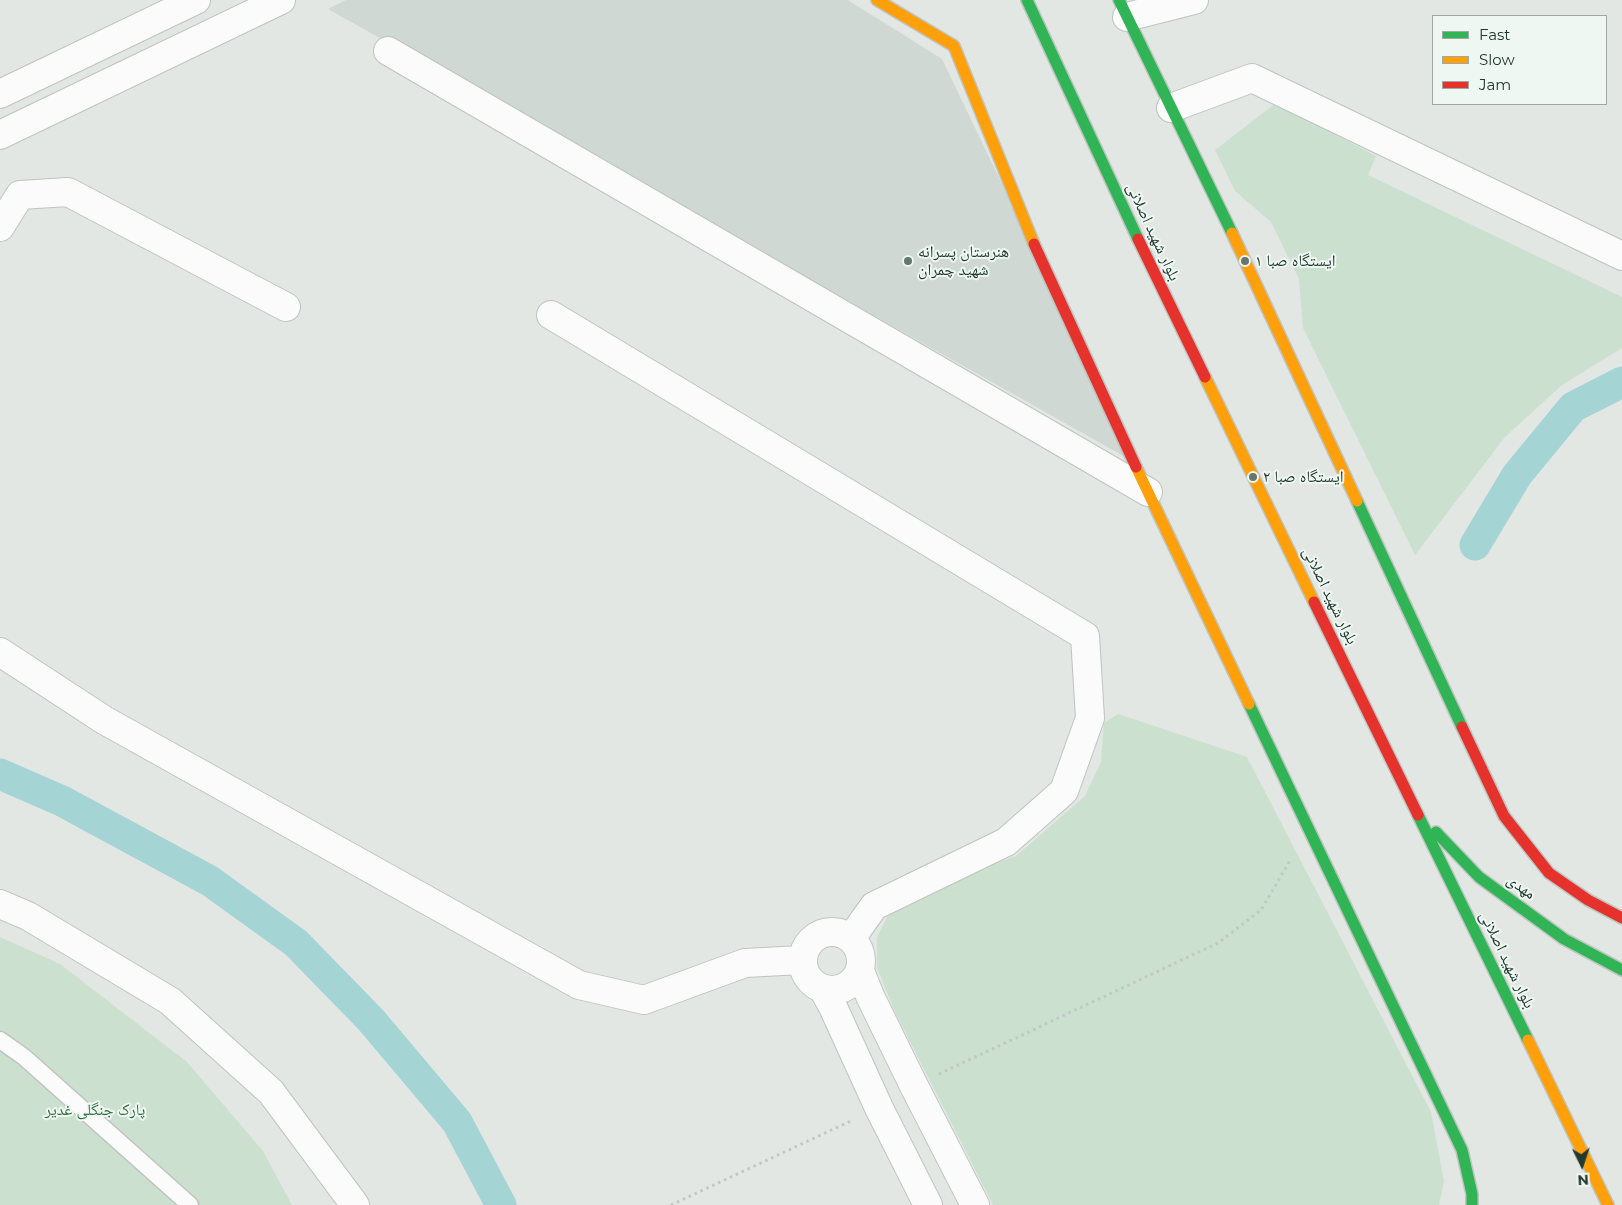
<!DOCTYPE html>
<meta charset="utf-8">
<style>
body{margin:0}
#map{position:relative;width:1622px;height:1205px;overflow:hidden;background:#e2e7e4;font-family:Montserrat,sans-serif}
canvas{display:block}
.legend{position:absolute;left:1432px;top:15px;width:175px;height:90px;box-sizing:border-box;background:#eff7f2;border:1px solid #9daba4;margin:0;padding:6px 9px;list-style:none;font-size:15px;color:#21392f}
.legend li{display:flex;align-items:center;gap:10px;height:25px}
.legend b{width:25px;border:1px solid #9daba4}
.north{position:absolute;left:1557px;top:1140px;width:50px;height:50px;-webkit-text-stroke:4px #eff7f2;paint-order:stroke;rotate:176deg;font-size:14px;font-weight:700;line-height:20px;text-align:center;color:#21392f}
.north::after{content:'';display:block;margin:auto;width:18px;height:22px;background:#21392f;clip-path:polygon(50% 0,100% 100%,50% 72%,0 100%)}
</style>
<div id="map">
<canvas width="1622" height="1205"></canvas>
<ul class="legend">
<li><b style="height:6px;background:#30b455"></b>Fast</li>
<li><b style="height:6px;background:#ff9f0a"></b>Slow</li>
<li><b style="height:6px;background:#e5322d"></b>Jam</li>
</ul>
<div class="north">N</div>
</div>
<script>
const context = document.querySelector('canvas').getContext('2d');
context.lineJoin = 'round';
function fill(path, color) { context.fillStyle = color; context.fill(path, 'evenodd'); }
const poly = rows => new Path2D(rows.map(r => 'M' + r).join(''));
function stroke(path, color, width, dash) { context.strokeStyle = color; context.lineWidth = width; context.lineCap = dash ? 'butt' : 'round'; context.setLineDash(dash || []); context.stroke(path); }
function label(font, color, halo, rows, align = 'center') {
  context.font = font + ' Montserrat,"Noto Naskh Arabic",sans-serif'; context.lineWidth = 4; context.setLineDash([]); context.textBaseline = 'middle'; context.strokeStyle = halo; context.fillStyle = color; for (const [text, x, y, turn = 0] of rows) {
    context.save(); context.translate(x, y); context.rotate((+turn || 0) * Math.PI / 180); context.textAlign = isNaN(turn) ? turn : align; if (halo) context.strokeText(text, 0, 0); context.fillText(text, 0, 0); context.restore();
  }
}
fill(poly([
 [346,0,848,0,942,59,1136,463,328,9]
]), '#d0d8d3');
fill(poly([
 [1276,103,1376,156,1368,175,1622,297,1622,348,1562,385,1505,437,1415,555,1303,328,1299,279,1271,222,1235,191,1215,150],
 [1118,714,1247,757,1431,1112,1444,1181,1439,1205,993,1205,894,1010,877,967,877,937,893,906,930,885,1016,856,1085,796,1101,762,1104,723],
 [0,937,60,964,187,1062,263,1151,292,1205,0,1205]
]), '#cbe0cf');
stroke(poly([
 [1475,545,1517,475,1573,407,1622,382],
 [0,774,62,801,210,881,296,943,371,1020,457,1122,501,1205]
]), '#a4d4d3', 31);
const lane = poly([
 [0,1040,24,1057,190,1205]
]);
const street = poly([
 [1127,17,1194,0],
 [388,51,1148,492],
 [0,94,196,0],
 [1171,108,1252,78,1622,256],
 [0,135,281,0],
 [0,227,20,195,68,192,286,307],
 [551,315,1085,636,1090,718,1064,791,1006,842,874,906,852,937],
 [0,652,104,720,579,985,644,1000,745,963,802,960],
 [0,904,28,916,170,1001,271,1092,355,1205],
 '803 961a29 29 0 1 1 58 0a29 29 0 1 1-58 0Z',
 [860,971,870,996,914,1086,975,1205],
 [823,989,833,1007,879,1108,928,1205]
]);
const fast = poly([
 [1027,0,1138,239],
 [1119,0,1232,233],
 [1357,501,1462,727],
 [1249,704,1462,1150,1472,1194,1472,1205],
 [1418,815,1528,1040],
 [1436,832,1479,877,1564,939,1622,970]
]);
const slow = poly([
 [877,0,954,46,1034,244],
 [1232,233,1357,501],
 [1205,377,1314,602],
 [1136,467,1249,704],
 [1528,1040,1608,1205]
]);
const jam = poly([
 [1138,239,1205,377],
 [1034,244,1136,467],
 [1314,602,1418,815],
 [1462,727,1504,816,1549,873,1588,900,1622,918]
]);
stroke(lane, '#bfc4c1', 19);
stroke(street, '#bfc4c1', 30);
stroke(fast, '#bec5c1', 14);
stroke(slow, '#bec5c1', 14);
stroke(jam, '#bec5c1', 14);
stroke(poly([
 [939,1074,1218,943,1261,910,1291,859],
 [671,1205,853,1120]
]), '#c0c7c4', 3, [2.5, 4]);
stroke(lane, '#fbfbfb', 16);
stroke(street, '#fbfbfb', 28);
stroke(fast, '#30b455', 11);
stroke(slow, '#ff9f0a', 11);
stroke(jam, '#e5322d', 11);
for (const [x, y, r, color] of [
 [908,261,5,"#65766e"],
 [1245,261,5,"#65766e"],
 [1253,477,5,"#65766e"]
]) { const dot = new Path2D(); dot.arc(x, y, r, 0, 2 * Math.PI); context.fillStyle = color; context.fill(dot); stroke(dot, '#eff7f2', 2); }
label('16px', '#21392f', '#eff7f2', [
 ["بلوار شهید اصلانی",1153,232,65],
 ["بلوار شهید اصلانی",1330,596,64],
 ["مهدی",1521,887,36],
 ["بلوار شهید اصلانی",1507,960,64]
]);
label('16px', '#21392f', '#eff7f2', [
 ["هنرستان پسرانه",918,252],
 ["شهید چمران",918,270],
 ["ایستگاه صبا ۱",1255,261],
 ["ایستگاه صبا ۲",1263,477]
], 'left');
label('16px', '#2e6d3d', '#eff7f2', [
 ["پارک جنگلی غدیر",95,1110]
]);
</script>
